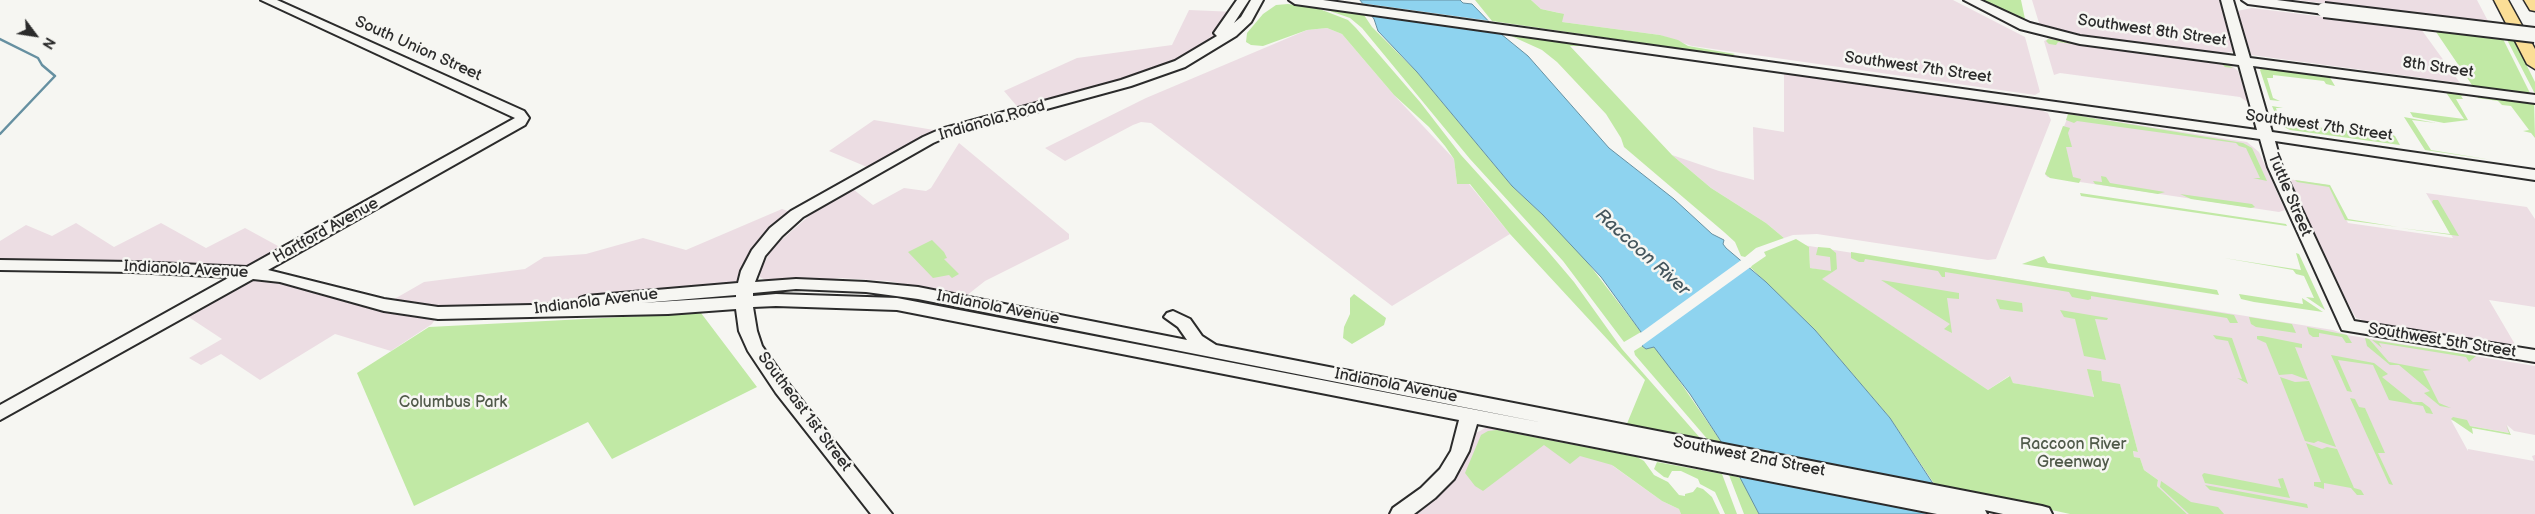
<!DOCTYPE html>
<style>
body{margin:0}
#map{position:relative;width:2535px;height:514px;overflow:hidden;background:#f6f6f2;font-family:"Balsamiq Sans",sans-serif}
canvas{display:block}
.north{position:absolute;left:10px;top:10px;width:50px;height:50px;-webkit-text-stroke:4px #f6f6f2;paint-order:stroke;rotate:121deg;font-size:14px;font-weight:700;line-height:20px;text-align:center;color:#2b2b2b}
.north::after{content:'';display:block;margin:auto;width:18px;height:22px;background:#2b2b2b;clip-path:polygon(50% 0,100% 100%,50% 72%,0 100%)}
</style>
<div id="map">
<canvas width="2535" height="514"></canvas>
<div class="north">N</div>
</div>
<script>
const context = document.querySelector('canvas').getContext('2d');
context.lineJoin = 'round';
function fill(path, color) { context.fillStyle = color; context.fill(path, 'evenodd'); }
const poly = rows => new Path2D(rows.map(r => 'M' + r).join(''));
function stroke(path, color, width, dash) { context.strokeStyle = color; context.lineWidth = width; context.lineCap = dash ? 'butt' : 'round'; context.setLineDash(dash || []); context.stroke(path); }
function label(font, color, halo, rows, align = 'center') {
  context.font = font + ' "Balsamiq Sans",sans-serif'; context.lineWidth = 5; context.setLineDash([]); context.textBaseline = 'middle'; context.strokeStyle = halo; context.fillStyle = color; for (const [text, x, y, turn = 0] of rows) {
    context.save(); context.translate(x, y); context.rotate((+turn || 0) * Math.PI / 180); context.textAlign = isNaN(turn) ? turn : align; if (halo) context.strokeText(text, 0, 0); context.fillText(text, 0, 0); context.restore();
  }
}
fill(poly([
 [1531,0,1953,0,2025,37,2040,92,2035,95,1692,46,1660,35,1562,22,1560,13,1541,9],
 [2032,0,2220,0,2233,52,2223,53,2093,37,2043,26,2039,23],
 [2297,0,2477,0,2489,23,2346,6],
 [2252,8,2421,29,2460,83,2251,55,2237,11],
 [1189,10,1236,12,1213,46,1180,64,1021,111,1004,91,1077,58,1172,45],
 [1327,28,1342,34,1394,95,1454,159,1457,184,1469,184,1510,234,1392,306,1151,123,1141,122,1133,125,1065,161,1045,148,1146,98,1307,30],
 [2050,38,2227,62,2238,71,2249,103,2240,97,2060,73,2054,75,2044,41],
 [1784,72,2030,106,2048,113,2051,120,1996,259,1988,260,1817,234,1793,235,1784,238,1766,223,1711,188,1672,155,1719,171,1754,180,1753,127,1784,132],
 [2069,114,2247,142,2259,152,2285,210,2279,212,2047,177,2045,174],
 [874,120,946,132,874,170,829,151],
 [959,143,1069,234,1069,239,985,281,966,296,888,281,839,278,821,281,769,282,760,277,760,272,769,254,779,242,818,208,853,189,873,205,904,188,926,191,931,188],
 [2288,179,2328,185,2348,223,2453,238,2426,193,2527,207,2535,219,2535,307,2489,300,2516,346,2371,323,2356,318,2340,289],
 [782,209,797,214,776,232,745,288,619,297,517,311,439,313,432,324,391,351,335,334,260,380,221,354,201,365,189,358,222,339,181,312,249,274,0,265,0,241,26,225,52,236,76,223,114,247,161,223,206,248,245,228,289,252,251,273,384,305,424,282,525,269,544,257,586,254,643,238,686,250],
 [1803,245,2333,330,2347,335,2535,366,2535,435,2514,431,2507,425,2510,433,2470,426,2451,420,2468,451,2468,449,2534,461,2532,456,2535,455,2535,514,2187,514,2157,486,2158,480,2144,470,2140,458,2134,457,2133,451,2138,452,2120,385,2090,380,2094,398,2013,383,2009,376,1988,390,1821,279,1832,272,1810,268,1809,247],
 [1489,426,1615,448,1613,466,1662,501,1679,509,1681,514,1416,514,1451,482,1464,464,1476,433]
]), '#ecdde3');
fill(poly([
 [1475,0,1531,0,1541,9,1564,14,1562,22,1660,35,1678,40,1688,46,1735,54,1731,56,1492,21],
 [1981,0,2021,0,2025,19,2018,18],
 [1288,4,1317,8,1348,20,1356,28,1420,102,1461,155,1546,249,1574,282,1622,349,1701,439,1626,426,1645,380,1510,234,1470,184,1457,184,1454,159,1445,146,1429,127,1394,95,1342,34,1327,28,1307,30,1263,46,1251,45,1246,42,1247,33,1263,14,1276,5],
 [1327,10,1364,15,1372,27,1417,72,1512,186,1543,215,1585,259,1641,332,1624,342,1563,261,1470,159,1362,28,1350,18],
 [2432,26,2500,33,2531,95,2474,88],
 [2504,34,2511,34,2535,82,2535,94],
 [1509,35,1590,46,1570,46,1672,155,1711,188,1766,223,1784,238,1756,248,1745,257,1741,256,1735,242,1724,232,1624,147,1621,138,1606,114,1557,62,1542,50],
 [2048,39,2211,60,2225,63,2233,68,2225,67,2222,64,2058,42,2056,45,2049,44,2046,41],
 [2262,67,2329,76,2335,86,2326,84,2324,81,2273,75,2273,78,2267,78,2273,98,2280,101,2270,100,2260,70],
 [2445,91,2465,95,2461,96,2463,99,2456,99,2468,120,2444,123,2413,117,2410,112,2464,119],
 [2476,94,2534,101,2535,138,2531,133,2523,131,2529,130,2511,106,2502,105,2498,101,2478,98],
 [2272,106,2283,108,2276,108,2279,118,2290,120,2293,124,2339,130,2339,127,2343,130,2386,136,2385,133,2389,133,2395,136,2400,145,2290,130,2280,125],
 [2068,114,2243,143,2252,148,2267,181,2253,178,2260,178,2246,148,2239,146,2236,143,2077,121,2074,123,2066,120],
 [2404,117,2436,123,2412,120,2431,150,2492,160,2425,150],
 [2063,126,2070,128,2068,133,2072,147,2066,147,2073,177,2081,179,2079,183,2050,178,2045,174],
 [2101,176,2106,177,2110,183,2165,192,2158,194,2095,184,2093,181,2102,182],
 [2295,180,2330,185,2348,219,2398,227,2345,220,2329,187,2297,182],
 [2080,193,2286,224,2287,226,2081,196],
 [2180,194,2252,204,2255,207,2251,208,2191,199],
 [2433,200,2438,200,2459,236,2400,228,2450,234,2432,202],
 [1796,239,1809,247,1810,268,1831,271,1830,257,1816,255,1818,247,1830,248,1836,253,1837,269,1822,279,1988,390,2010,376,2013,383,2094,397,2087,369,2101,371,2102,381,2120,384,2138,452,2133,451,2134,457,2140,458,2144,470,2158,480,2157,486,2187,514,2070,514,1935,485,1890,418,1815,330,1750,267,1766,256,1764,252],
 [932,240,944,252,947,258,944,259,959,274,952,278,949,275,933,278,908,252],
 [1851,252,2234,315,2238,323,2230,323,2227,318,2091,296,2091,299,2088,300,2072,297,2069,292,1945,272,1945,277,1942,277,1938,271,1865,259,1864,262,1859,262,1851,258],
 [2296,253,2299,254,2325,310,2306,297,2314,298,2304,276,2296,274,2293,270,2224,258,2301,270],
 [2044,256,2048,263,2217,290,2219,295,2022,264],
 [1881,280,1959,293,1959,299,1947,298,1952,333,1944,329,1950,324],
 [1354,294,1386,318,1384,325,1352,344,1343,338,1344,327,1350,314,1350,298],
 [2239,294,2303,304,2302,298,2323,312,2254,302,2241,299],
 [1996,299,2022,303,2023,312,2000,309],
 [2060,310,2108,318,2107,320,2095,319,2106,360,2084,356,2075,319,2064,317],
 [701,313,757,387,612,459,588,422,414,506,357,373,429,327],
 [2249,317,2292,324,2296,333,2256,327,2251,324],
 [2307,327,2347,335,2352,343,2346,343,2342,337,2319,333,2319,337,2313,337,2309,334],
 [2213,335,2232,338,2248,384,2237,378,2242,379,2228,341,2216,339],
 [2262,336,2302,344,2302,348,2295,347,2308,380,2292,374,2279,375,2266,343,2257,339,2257,336],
 [2365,338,2369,339,2389,362,2431,370,2423,371,2439,403,2451,408,2440,406,2424,393,2430,391,2399,365,2390,365,2367,346],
 [2372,340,2476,356,2469,362,2466,357,2379,343,2382,348],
 [1642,346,1646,349,1654,347,1667,363,1722,443,1709,441,1635,355,1634,351],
 [2331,355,2374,363,2388,374,2382,377,2413,402,2422,402,2430,408,2433,414,2426,413,2423,406,2389,400,2373,365,2338,360,2352,392,2347,391],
 [2280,377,2295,382,2309,381,2336,447,2318,441,2314,443,2305,441],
 [2350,398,2355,399,2359,407,2365,408,2385,453,2378,453,2393,485,2389,484],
 [2453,417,2467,420,2470,426,2509,433,2506,425,2511,435,2472,428,2473,434,2451,419],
 [1497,430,1637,457,1644,461,1654,475,1668,482,1679,495,1685,496,1685,494,1693,492,1697,487,1703,489,1712,497,1720,514,1681,514,1679,509,1662,501,1612,465,1580,456,1570,464,1544,445,1483,491,1475,486,1465,473,1481,435,1488,431],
 [2306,443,2322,449,2327,447,2337,449,2354,488,2361,490,2364,495,2357,495,2351,488,2324,483,2324,489,2314,486,2314,482,2321,482],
 [1657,462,1722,474,1737,514,1725,514,1715,492,1700,484,1698,479,1681,471,1672,471,1668,478,1664,477,1654,469],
 [2204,473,2281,488,2278,479,2283,478,2290,498,2205,483,2202,475],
 [1729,475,1741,478,1759,514,1744,514],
 [2161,481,2191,502,2218,507,2224,514,2189,514,2160,487],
 [2205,485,2307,504,2308,508,2210,490]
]), '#c1e9a5');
const water = poly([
 [1360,0,1460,0,1463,3,1472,4,1501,34,1528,56,1609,148,1674,199,1712,234,1724,240,1723,244,1726,248,1766,282,1815,330,1890,418,1953,514,1759,514,1722,443,1690,394,1654,347,1646,349,1642,346,1644,340,1641,332,1601,277,1543,215,1512,186,1417,72,1378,31,1374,19,1360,0]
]);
fill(water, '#8ed3ef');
stroke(water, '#6690a1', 1);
fill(poly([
 [1360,3,1491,21,1506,34,1368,15],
 [1744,258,1752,266,1640,347,1642,340,1639,334]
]), '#f6f6f2');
stroke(poly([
 [0,39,38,58,42,65,55,76,0,134]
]), '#6690a1', 2.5);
const secondary = poly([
 [261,0,277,0,524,111,529,118,525,125,268,270,384,299,438,307,579,304,580,298,586,296,738,283,741,271,752,250,770,228,791,211,923,137,941,129,1121,80,1175,61,1217,36,1214,33,1237,0,1249,0,1234,23,1241,17,1251,0,1263,0,1251,22,1236,36,1185,67,1131,86,951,135,933,143,803,217,782,236,765,256,755,282,796,279,866,282,918,287,1187,340,1178,327,1164,317,1167,313,1173,311,1190,319,1202,336,1216,345,2042,506,2049,508,2052,514,2003,514,1985,510,1987,514,1937,514,1477,424,1469,451,1454,479,1435,498,1414,514,1390,514,1393,508,1421,488,1440,469,1451,451,1459,420,897,310,776,306,753,307,757,331,762,346,788,383,892,514,871,514,776,393,748,351,739,331,736,309,668,314,438,319,384,311,280,282,253,279,0,420,0,405,230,277,133,272,0,270,0,260,133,262,247,267,515,118,261,0],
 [796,289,866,292,918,299,1544,423,897,298,776,294,753,296,753,293,796,289],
 [736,295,736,297,641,303,736,295],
 [1289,0,1323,0,2257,130,2239,65,2080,44,2020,29,1964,0,1980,0,2030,23,2080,36,2236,56,2221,0,2233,0,2250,58,2535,95,2535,103,2253,66,2272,132,2535,170,2535,180,2275,141,2282,167,2354,321,2535,350,2535,362,2342,330,2268,167,2260,139,1295,4,1289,0],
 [2242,0,2277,0,2324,6,2330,10,2324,14,2248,4,2242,0]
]);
const primary = poly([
 [2494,0,2508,0,2535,49,2535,69,2527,64,2494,0],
 [2524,0,2535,0,2535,11,2530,10,2524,0]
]);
stroke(secondary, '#2b2b2b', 4);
stroke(primary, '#2b2b2b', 3);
fill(secondary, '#f6f6f2');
fill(primary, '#fbde96');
const secondaryBridge = poly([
 [2324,10,2535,35]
]);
stroke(secondaryBridge, '#2b2b2b', 18, []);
stroke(secondaryBridge, '#f6f6f2', 14);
label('16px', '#2b2b2b', '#f6f6f2', [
 ["Southwest 8th Street",2152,31,8],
 ["South Union Street",418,49,24],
 ["Southwest 7th Street",1918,68,8],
 ["8th Street",2438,68,8],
 ["Indianola Road",992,121,-16],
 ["Southwest 7th Street",2319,126,8],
 ["Tuttle Street",2289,195,67],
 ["Hartford Avenue",326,231,-29],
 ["Indianola Avenue",186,270,3],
 ["Indianola Avenue",596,302,-7],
 ["Indianola Avenue",998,308,11],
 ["Southwest 5th Street",2442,341,9],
 ["Indianola Avenue",1396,386,11],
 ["Southeast 1st Street",804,412,53],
 ["Southwest 2nd Street",1749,457,11]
]);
label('16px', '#505a4a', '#f6f6f2', [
 ["Columbus Park",453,403],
 ["Raccoon River",2073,445],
 ["Greenway",2073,463]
]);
label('italic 18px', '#44555c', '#f6f6f2', [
 ["Raccoon River",1642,253,42]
]);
</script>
